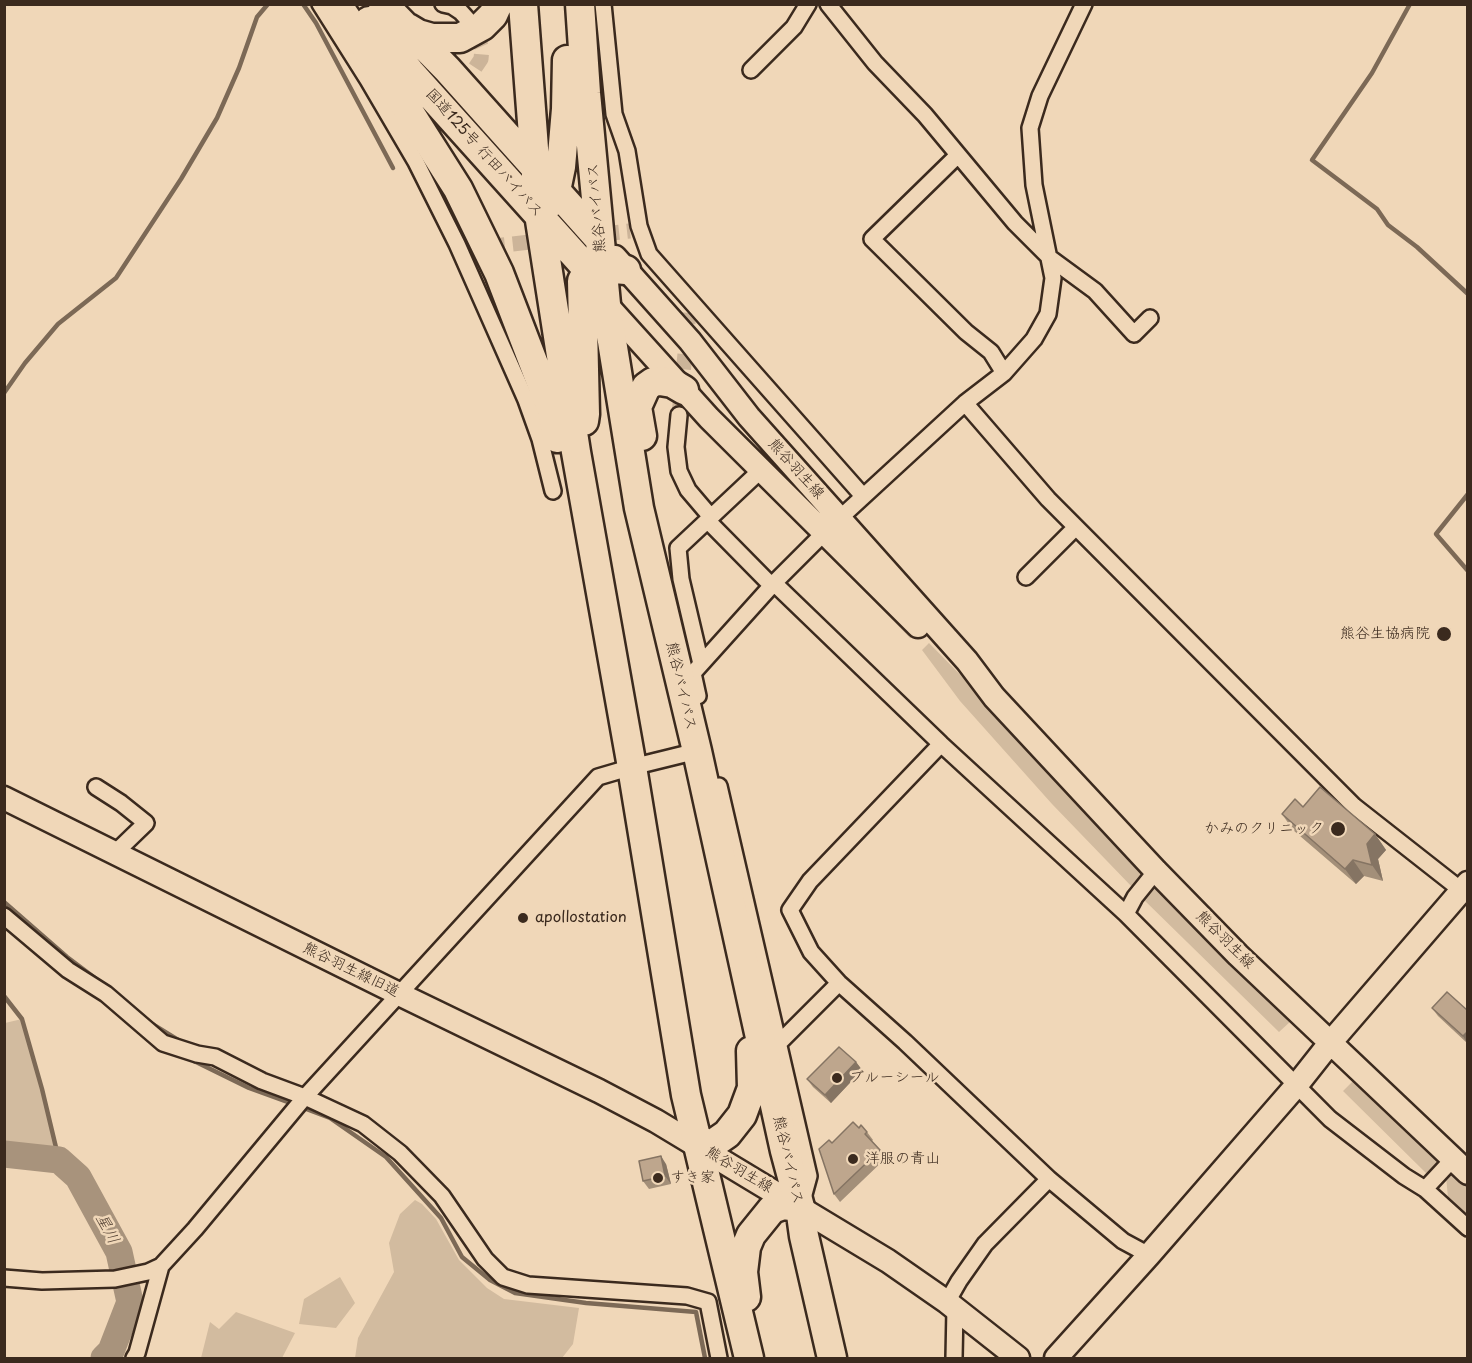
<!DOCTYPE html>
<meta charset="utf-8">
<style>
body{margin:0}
#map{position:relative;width:1472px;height:1363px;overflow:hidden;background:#f0d7b8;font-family:"Playpen Sans",sans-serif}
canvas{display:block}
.frame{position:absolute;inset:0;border:6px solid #3b2a1e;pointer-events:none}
</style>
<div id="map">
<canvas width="1472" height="1363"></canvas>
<div class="frame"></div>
</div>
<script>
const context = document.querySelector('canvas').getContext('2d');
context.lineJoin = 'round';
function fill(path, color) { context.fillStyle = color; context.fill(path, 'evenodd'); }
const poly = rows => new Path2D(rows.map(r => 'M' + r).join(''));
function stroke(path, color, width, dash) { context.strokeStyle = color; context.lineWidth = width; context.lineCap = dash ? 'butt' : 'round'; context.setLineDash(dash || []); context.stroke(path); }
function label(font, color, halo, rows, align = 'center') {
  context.font = font + ' "Playpen Sans","Klee One",sans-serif'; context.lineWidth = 5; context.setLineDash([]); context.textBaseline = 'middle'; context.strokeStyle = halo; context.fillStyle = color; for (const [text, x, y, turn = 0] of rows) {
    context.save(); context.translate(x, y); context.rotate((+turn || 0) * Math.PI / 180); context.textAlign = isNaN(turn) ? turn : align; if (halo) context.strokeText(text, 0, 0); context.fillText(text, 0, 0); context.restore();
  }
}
fill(poly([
 [821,543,919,633,910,638,860,587],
 [929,643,987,702,1147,873,1134,889,1052,804,960,701,922,650],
 [1157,883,1219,953,1291,1021,1279,1032,1141,897],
 [22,1019,54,1140,59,1160,5,1154,5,1023],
 [1354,1080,1395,1121,1437,1156,1436,1169,1431,1174,1427,1174,1343,1091],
 [1455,1173,1467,1183,1467,1217,1448,1198,1446,1176],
 [415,1200,422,1204,436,1219,459,1260,487,1288,504,1299,579,1308,573,1344,562,1358,355,1358,358,1338,394,1272,389,1243,392,1235,400,1214],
 [340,1277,355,1303,336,1328,299,1324,304,1299],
 [236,1312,295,1333,282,1358,201,1358,210,1322,219,1329]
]), '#d2bb9f');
stroke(poly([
 [303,4,316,23,393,168],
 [1410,4,1372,73,1312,160,1377,209,1388,225,1417,247,1468,294],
 [4,393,25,363,58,324,116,278,181,179,217,118,239,68,257,17,268,4],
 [1468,494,1436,534,1468,571],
 [4,902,67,957,111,990],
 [4,996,22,1019,42,1089,59,1160],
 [149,1022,183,1043],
 [196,1057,194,1061,249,1088,293,1104],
 [301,1107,330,1118,386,1157,441,1218,462,1257,490,1280,515,1293,586,1303,696,1312,705,1358]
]), '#7c6956', 4.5);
stroke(poly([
 [4,1154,59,1160,78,1177,119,1252,130,1302,111,1351,104,1358]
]), '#a8937c', 27);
stroke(poly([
 [424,144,481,59,482,48,472,26],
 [467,249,630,231],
 [679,415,689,313]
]), '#ccb499', 15, [15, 8]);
const street = poly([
 [320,4,368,80,416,162,457,244,526,400,540,439,553,491],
 [443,4,452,6,461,12,470,22],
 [603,4,614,114,627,151,639,226,649,254,863,496],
 [828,4,875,63,925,115,1015,223,1050,258,1095,291,1134,334,1150,318],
 [751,70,794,27,808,4],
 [958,155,872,239,966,332,991,352,1004,373],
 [965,403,1048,499,1354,806,1461,890],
 [679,415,676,447,679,471,688,490,711,517],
 [840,518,965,403,1004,373,1034,339,1048,314,1053,278,1034,185,1030,128,1040,96,1084,4],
 [707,520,772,586],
 [1026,577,1076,527],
 [774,583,941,744,1126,914,1330,1119,1404,1176,1425,1189,1468,1228],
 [701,664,681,579,678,548,761,470],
 [698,696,693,673,774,583,824,533],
 [941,744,810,881,790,910,811,952,839,983,905,1042,1049,1179],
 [719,786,809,1176,803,1198],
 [96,787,121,803,146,823,115,853],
 [1126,914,1135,897,1156,871],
 [4,916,68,970,106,994,163,1043,197,1054,215,1057,262,1081,305,1097,363,1124,400,1153,442,1196,485,1259,503,1277,528,1285,687,1296,708,1302,719,1358],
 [778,1044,839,983],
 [1425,1189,1453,1159],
 [4,1278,42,1281,115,1279,148,1272,161,1266,195,1229,304,1098,598,777,632,767,697,751],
 [947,1302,959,1281,985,1244,1049,1179,1123,1241,1149,1255],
 [134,1358,137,1353,161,1266],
 [954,1358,955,1308]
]);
const secondary = poly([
 [615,257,690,341,749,417,967,661,994,697,1156,871,1238,955,1468,1173],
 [606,304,709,418,918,626],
 [4,798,399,994,599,1091,656,1121,888,1261,947,1302,1018,1358],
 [1056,1358,1149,1255,1296,1086,1330,1043,1468,883]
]);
const highway = poly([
 [337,4,401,99,458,189,499,273,552,411,557,438],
 [383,4,447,69,600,240],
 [523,4,539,214,576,452,632,767,686,1095,749,1358],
 [580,4,586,93,606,304,639,508,697,751,785,1151,800,1207,804,1236,832,1358],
 [369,21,410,72,588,270,602,297],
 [408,28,418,34,432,38,460,38,482,26,493,15,498,4],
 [552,202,556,191,561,167,566,109,567,60],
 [584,421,585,414,582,281,588,270,591,267,626,270],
 [642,436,637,407,646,387,653,382,660,381,672,383,684,390],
 [697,1144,714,1143,727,1134,742,1115,752,1088,751,1051],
 [746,1297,743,1272,746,1247,751,1235,772,1209,783,1205,800,1207]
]);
stroke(street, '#3b2a1e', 20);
stroke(secondary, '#3b2a1e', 27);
stroke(highway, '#3b2a1e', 33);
stroke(street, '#f0d7b8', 15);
stroke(secondary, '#f0d7b8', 22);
stroke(highway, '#f0d7b8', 28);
fill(poly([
 [1303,807,1375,834,1386,850,1378,859,1383,881,1364,876,1356,884,1293,830,1282,814],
 [1432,1008,1467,1010,1467,1043,1438,1016],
 [856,1062,862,1070,831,1103,813,1087,807,1079],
 [859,1128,867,1132,873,1140,872,1141,880,1150,886,1158,840,1202,834,1194],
 [666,1164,671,1184,649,1189,643,1181]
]), '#a38f79');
fill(poly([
 [1375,834,1386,850,1378,859,1383,881,1372,865,1367,844],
 [1353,860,1364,876,1356,884,1345,869],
 [1467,1032,1467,1043,1463,1036],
 [856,1062,862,1070,831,1103,825,1095],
 [661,1156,666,1164,671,1184,665,1176]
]), '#857463');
const building = poly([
 [1320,787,1375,834,1367,844,1372,865,1353,860,1345,869,1282,814,1295,799,1303,807,1320,787],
 [1447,992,1467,1010,1467,1032,1463,1036,1432,1008,1447,992],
 [839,1047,856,1062,825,1095,807,1079,839,1047],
 [853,1122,859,1128,861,1125,867,1132,865,1134,880,1150,834,1194,819,1149,829,1140,832,1143,853,1122],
 [661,1156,665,1176,643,1181,639,1161,661,1156]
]);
fill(building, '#bea68d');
stroke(building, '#857463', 1.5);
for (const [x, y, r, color] of [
 [1444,634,8,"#3b2a1e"],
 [1338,829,8,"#3b2a1e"],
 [523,918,6,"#3b2a1e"],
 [837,1078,6,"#3b2a1e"],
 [853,1159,6,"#3b2a1e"],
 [658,1178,6,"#3b2a1e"]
]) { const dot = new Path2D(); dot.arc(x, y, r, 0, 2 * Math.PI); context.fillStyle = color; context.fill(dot); stroke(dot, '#f0d7b8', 2); }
label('15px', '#3b2a1e', '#f0d7b8', [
 ["国道125号 行田バイパス",484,153,48],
 ["熊谷バイパス",597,208,-95],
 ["熊谷羽生線",796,469,48],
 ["熊谷バイパス",681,686,77],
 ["熊谷羽生線",1225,940,45],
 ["熊谷羽生線旧道",351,970,26],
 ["熊谷バイパス",788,1160,77],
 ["熊谷羽生線",739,1170,31]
]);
label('15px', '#3b2a1e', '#f0d7b8', [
 ["熊谷生協病院",1430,634,"right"],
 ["かみのクリニック",1324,829,"right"],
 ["apollostation",535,918],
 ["ブルーシール",849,1078],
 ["洋服の青山",865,1159],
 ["すき家",670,1178]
], 'left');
label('italic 16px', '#564436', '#f0d7b8', [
 ["星川",107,1229,62]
]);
</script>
